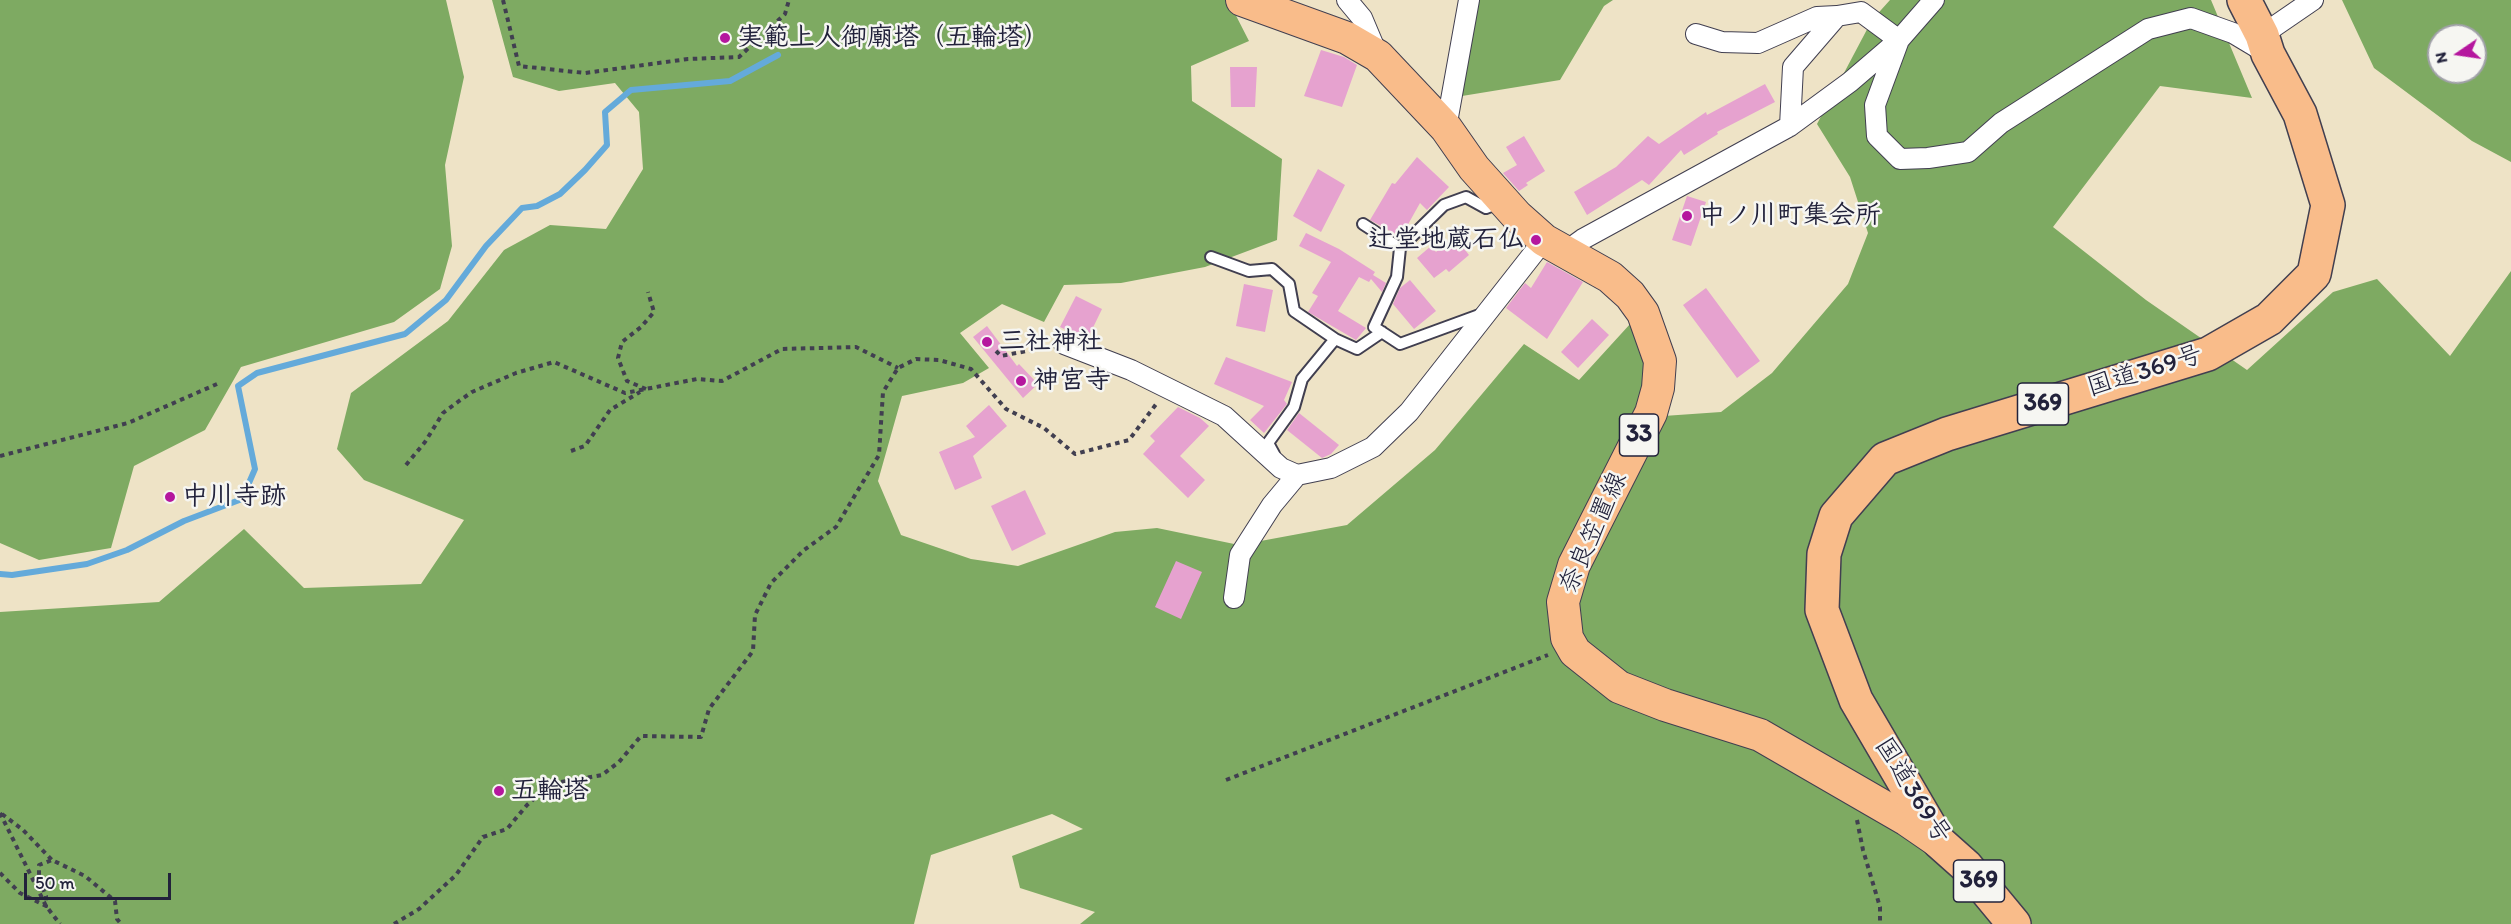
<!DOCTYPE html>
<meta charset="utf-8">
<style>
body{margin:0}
#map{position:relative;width:2511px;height:924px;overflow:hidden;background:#eee3c6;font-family:Itim,sans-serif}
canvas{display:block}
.north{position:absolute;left:2427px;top:24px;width:60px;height:60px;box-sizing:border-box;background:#f6f6f2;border:2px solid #a1a1a9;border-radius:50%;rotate:257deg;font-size:16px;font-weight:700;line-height:24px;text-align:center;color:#22223b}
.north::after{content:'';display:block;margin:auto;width:21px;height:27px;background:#b5179e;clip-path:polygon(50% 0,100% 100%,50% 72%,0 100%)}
.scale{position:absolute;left:24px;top:873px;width:147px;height:27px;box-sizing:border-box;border:3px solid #22223b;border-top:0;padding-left:8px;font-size:18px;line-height:21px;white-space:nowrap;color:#22223b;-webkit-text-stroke:4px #f6f6f2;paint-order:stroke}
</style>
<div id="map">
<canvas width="2511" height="924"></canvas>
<div class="north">N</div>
<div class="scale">50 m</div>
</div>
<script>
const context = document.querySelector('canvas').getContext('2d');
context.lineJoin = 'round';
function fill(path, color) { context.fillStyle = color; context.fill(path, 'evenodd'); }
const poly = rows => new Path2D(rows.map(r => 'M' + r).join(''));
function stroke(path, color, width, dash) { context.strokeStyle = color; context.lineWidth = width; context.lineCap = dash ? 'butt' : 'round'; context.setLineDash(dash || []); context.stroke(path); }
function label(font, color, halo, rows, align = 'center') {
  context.font = font + ' Itim,"Klee One",sans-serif'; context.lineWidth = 5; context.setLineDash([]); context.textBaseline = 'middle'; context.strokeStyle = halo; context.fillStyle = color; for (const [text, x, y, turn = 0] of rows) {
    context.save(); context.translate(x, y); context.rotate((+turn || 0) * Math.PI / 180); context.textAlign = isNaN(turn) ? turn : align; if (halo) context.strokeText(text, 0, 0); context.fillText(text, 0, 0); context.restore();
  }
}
fill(poly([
 [0,0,446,0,464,77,445,165,452,246,440,289,394,322,241,367,205,430,134,466,111,548,39,560,0,543],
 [492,0,1228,0,1249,41,1191,66,1192,101,1282,159,1277,240,1205,267,1121,283,1064,285,1044,322,1002,304,960,333,989,368,963,383,902,396,878,481,901,535,971,559,1018,566,1115,532,1157,528,1239,545,1347,525,1435,450,1524,344,1579,380,1631,323,1647,361,1635,418,1721,412,1772,373,1848,284,1868,233,1850,177,1817,124,1872,20,1890,0,2211,0,2252,98,2160,86,2053,227,2146,300,2247,370,2333,292,2377,279,2450,356,2511,271,2511,924,1080,924,1095,912,1020,888,1012,856,1083,829,1052,814,931,855,914,924,0,924,0,612,159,602,244,529,304,588,421,584,464,520,364,480,337,449,351,393,448,321,504,250,550,225,606,229,643,169,639,112,615,83,559,91,513,77],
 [1468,0,1613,0,1604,6,1560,80,1462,96,1454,54],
 [2342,0,2511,0,2511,162,2472,141,2374,68],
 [2439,36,2475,36,2475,72,2439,72]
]), '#7eaa62');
stroke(poly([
 [0,574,12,575,87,564,127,550,184,521,242,499,255,469,238,386,257,373,405,334,446,300,486,246,522,208,537,206,560,194,585,170,607,145,605,112,631,90,730,81,778,55]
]), '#64aada', 6);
fill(poly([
 [1321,50,1344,57,1357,65,1342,107,1304,96],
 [1230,67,1257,67,1255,107,1231,107],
 [1765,84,1775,102,1717,132,1718,134,1684,155,1681,150,1649,185,1642,180,1587,215,1574,192,1616,167,1648,136,1659,144,1706,112,1707,115],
 [1524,136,1545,171,1526,183,1528,185,1519,191,1503,173,1517,165,1506,147],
 [1417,157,1449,187,1427,210,1420,203,1401,237,1370,220,1392,183,1395,184],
 [1318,169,1345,185,1321,232,1293,216],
 [1687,196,1706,202,1691,246,1672,240],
 [1306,233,1339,249,1375,272,1373,275,1386,283,1382,292,1371,279,1369,282,1359,277,1338,311,1366,328,1356,340,1308,312,1318,296,1312,293,1331,262,1299,246],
 [1454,236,1469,255,1449,272,1446,269,1434,278,1417,258,1431,246,1436,252],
 [1547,262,1583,282,1547,339,1506,308,1525,283,1531,288],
 [1410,280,1436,311,1414,329,1393,304,1400,288],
 [1244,284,1273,290,1265,332,1236,326],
 [1706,288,1760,361,1737,378,1683,305],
 [1076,296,1102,309,1087,340,1060,327],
 [1592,319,1609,335,1578,368,1561,352],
 [987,326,1017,366,1019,364,1038,384,1023,398,973,337],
 [1226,357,1292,382,1284,400,1287,404,1264,433,1250,420,1264,406,1214,384],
 [989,405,1007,426,973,456,982,478,955,490,939,452,975,437,966,426],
 [1178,407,1200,418,1209,426,1180,456,1205,480,1188,498,1143,454,1155,441,1150,436],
 [1299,413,1339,445,1331,454,1322,458,1287,430],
 [1025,490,1046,534,1012,551,991,506],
 [1176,561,1202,572,1181,619,1155,607]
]), '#e6a2cf');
const service = poly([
 [1363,224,1400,248],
 [1211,257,1249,271,1272,269,1289,284,1294,311,1335,339,1357,349,1382,332],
 [1482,314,1400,344,1374,327,1397,277,1400,248,1444,205,1466,197,1486,208,1501,202],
 [1274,454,1268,443,1294,407,1302,379,1335,339]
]);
const minor = poly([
 [1347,0,1362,18,1378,56],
 [1696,34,1722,42,1758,43,1817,17,1837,16],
 [2262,35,2313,0],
 [1899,40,1875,105,1877,136,1900,159,1928,158,1968,152,2001,123,2148,29,2191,18,2233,33,2268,54],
 [1790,126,1793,67,1837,16,1861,12,1899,40],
 [1446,128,1469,0],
 [1565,252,1583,239,1790,126,1850,82,1899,40,1934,0],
 [1064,344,1131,370,1224,416,1281,468,1297,475,1331,468,1373,447,1409,412,1544,240],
 [1234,598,1240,555,1272,505,1297,475]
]);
const primary = poly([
 [1242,0,1347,38,1378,56,1446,128,1474,168,1517,216,1544,240,1610,277,1630,295,1643,313,1660,361,1658,388,1651,413,1574,565,1563,602,1567,638,1575,652,1619,687,1665,705,1760,735,1907,820,1939,842]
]);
const trunk = poly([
 [2014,924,1966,866,1939,842,1856,700,1822,610,1824,554,1836,516,1885,459,1947,434,2208,354,2269,319,2314,274,2328,205,2300,114,2268,54,2262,35,2244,0]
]);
stroke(service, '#413f50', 14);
stroke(minor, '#413f50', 22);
stroke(primary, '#413f50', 34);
stroke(trunk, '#413f50', 36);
stroke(poly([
 [503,0,519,66,585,73,688,59,739,57,785,14,789,0],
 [996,351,1001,356,1047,347],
 [646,389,627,381,618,358,622,342,641,327,654,312,648,292],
 [571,451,585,446,610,410,640,392],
 [0,456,128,423,217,384],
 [406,465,425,442,443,413,459,401,472,392,516,373,554,362,625,393,697,379,722,381,782,349,856,347,898,368],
 [1226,780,1548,655],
 [0,813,46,906,60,924],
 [2,814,23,830,52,860],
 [1857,820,1863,850,1880,907,1880,924],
 [0,873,20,893,46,906,46,896,39,879,39,865,52,860,85,876,115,901,117,919,121,924],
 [394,924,419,909,456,875,483,837,507,829,527,805,550,784,602,775,619,762,641,736,701,737,709,709,753,651,755,615,771,583,804,550,836,527,879,455,883,392,898,368,916,359,939,360,971,369,1006,409,1044,428,1075,454,1129,440,1157,403]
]), '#413f50', 4, [4.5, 4.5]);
stroke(service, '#fff', 10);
stroke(minor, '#fff', 20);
stroke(primary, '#f9bc8a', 32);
stroke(trunk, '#f9bc8a', 33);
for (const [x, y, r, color] of [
 [725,38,6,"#b5179e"],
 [1687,216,6,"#b5179e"],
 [1536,240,6,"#b5179e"],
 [987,342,6,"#b5179e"],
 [1021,381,6,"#b5179e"],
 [170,497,6,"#b5179e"],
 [499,791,6,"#b5179e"]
]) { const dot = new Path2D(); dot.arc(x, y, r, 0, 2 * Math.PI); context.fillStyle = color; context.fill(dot); stroke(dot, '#f6f6f2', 2); }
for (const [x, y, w] of [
 [2043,404,51],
 [1639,435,39],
 [1979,881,51]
]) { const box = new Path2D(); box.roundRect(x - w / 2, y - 21, w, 42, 4.5); context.fillStyle = '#f6f6f2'; context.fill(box); stroke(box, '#22223b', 1.5); }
label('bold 24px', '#22223b', null, [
 ["369",2043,404],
 ["33",1639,435],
 ["369",1979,881]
]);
label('bold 26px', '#22223b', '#f6f6f2', [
 ["実範上人御廟塔（五輪塔）",737,38],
 ["中ノ川町集会所",1699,216],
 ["辻堂地蔵石仏",1524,240,"right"],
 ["三社神社",999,342],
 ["神宮寺",1033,381],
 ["中川寺跡",182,497],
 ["五輪塔",511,791]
], 'left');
label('26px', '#22223b', '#f6f6f2', [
 ["国道369号",2145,372,-17],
 ["奈良笠置線",1594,533,-66],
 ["国道369号",1912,791,58]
]);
</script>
